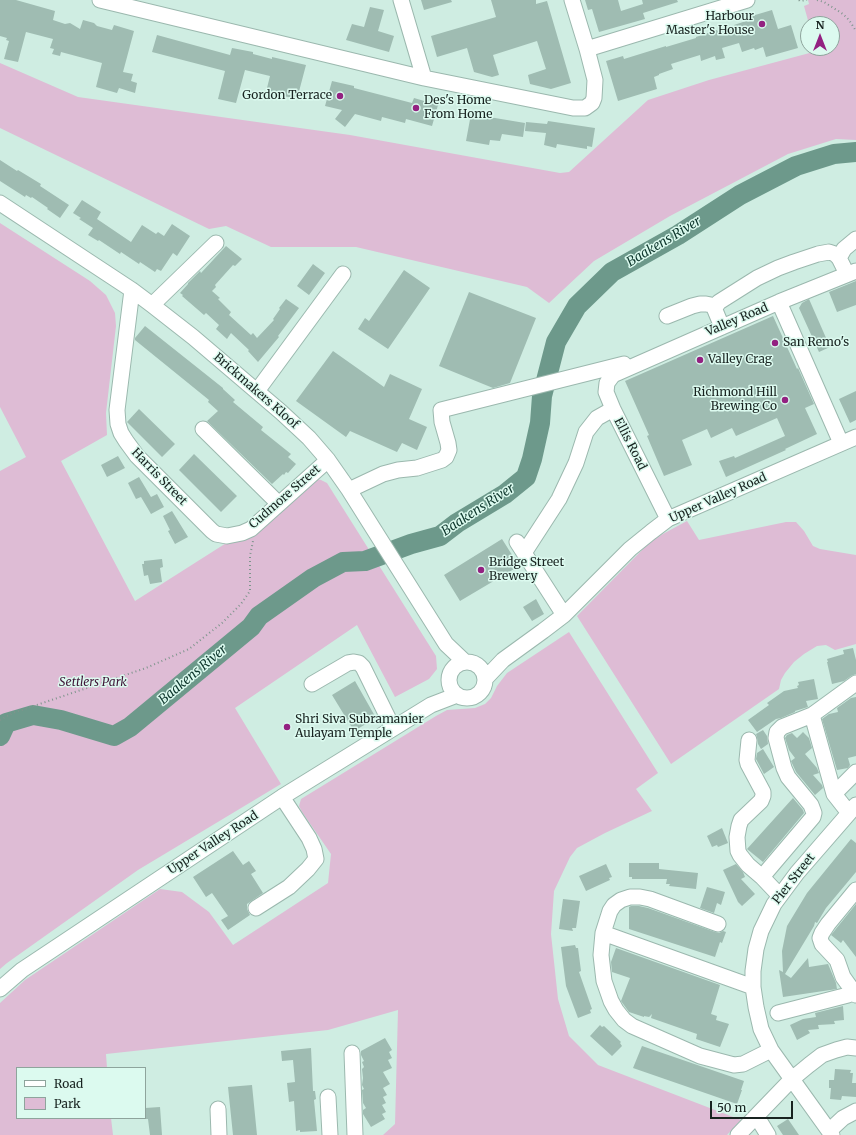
<!DOCTYPE html>
<style>
body{margin:0}
#map{position:relative;width:856px;height:1135px;overflow:hidden;background:#cfede2;font-family:Merriweather,serif}
canvas{display:block}
.legend{position:absolute;left:16px;top:1067px;width:130px;height:52px;box-sizing:border-box;background:#dcfaef;border:1px solid #8ea49c;margin:0;padding:5px 7px;list-style:none;font-size:12px;color:#182320}
.legend li{display:flex;align-items:center;gap:8px;height:20px}
.legend b{width:20px;border:1px solid #8ea49c}
.north{position:absolute;left:800px;top:16px;width:40px;height:40px;box-sizing:border-box;background:#dcfaef;border:1px solid #8ea49c;border-radius:50%;rotate:0deg;font-size:11px;font-weight:700;line-height:16px;text-align:center;color:#182320}
.north::after{content:'';display:block;margin:auto;width:14px;height:18px;background:#932181;clip-path:polygon(50% 0,100% 100%,50% 72%,0 100%)}
.scale{position:absolute;left:710px;top:1101px;width:83px;height:18px;box-sizing:border-box;border:2px solid #182320;border-top:0;padding-left:5px;font-size:12px;line-height:14px;white-space:nowrap;color:#182320;-webkit-text-stroke:3px #dcfaef;paint-order:stroke}
</style>
<div id="map">
<canvas width="856" height="1135"></canvas>
<ul class="legend">
<li><b style="height:5px;background:#fff"></b>Road</li>
<li><b style="height:11px;background:#debcd5"></b>Park</li>
</ul>
<div class="north">N</div>
<div class="scale">50 m</div>
</div>
<script>
const context = document.querySelector('canvas').getContext('2d');
context.lineJoin = 'round';
function fill(path, color) { context.fillStyle = color; context.fill(path, 'evenodd'); }
const poly = rows => new Path2D(rows.map(r => 'M' + r).join(''));
function stroke(path, color, width, dash) { context.strokeStyle = color; context.lineWidth = width; context.lineCap = dash ? 'butt' : 'round'; context.setLineDash(dash || []); context.stroke(path); }
function label(font, color, halo, rows, align = 'center') {
  context.font = font + ' Merriweather,serif'; context.lineWidth = 3; context.setLineDash([]); context.textBaseline = 'middle'; context.strokeStyle = halo; context.fillStyle = color; for (const [text, x, y, turn = 0] of rows) {
    context.save(); context.translate(x, y); context.rotate((+turn || 0) * Math.PI / 180); context.textAlign = isNaN(turn) ? turn : align; if (halo) context.strokeText(text, 0, 0); context.fillText(text, 0, 0); context.restore();
  }
}
fill(poly([
 [808,0,856,0,856,140,836,139,788,154,670,216,594,261,549,303,527,287,356,247,271,247,226,226,209,229,0,128,0,63,78,97,350,135,560,173,569,172,648,100,709,80,817,51,816,48,832,48,832,24,809,24,804,6,809,4],
 [0,223,90,281,106,295,115,313,116,326,106,413,107,435,61,461,135,601,242,533,309,477,321,480,327,483,436,656,437,669,429,679,395,697,357,625,235,708,281,784,138,870,7,963,0,969,0,471,26,457,0,407],
 [687,521,699,540,786,522,796,522,804,531,813,546,820,549,856,555,856,644,835,650,826,645,817,646,804,654,794,662,785,673,781,680,779,689,671,764,577,616,649,543,661,535],
 [569,632,658,773,636,789,652,811,605,833,577,848,570,857,554,891,551,934,555,971,558,999,569,1036,598,1065,741,1120,727,1135,383,1135,395,1124,398,1010,328,1030,106,1054,107,1068,17,1068,17,1118,111,1118,113,1135,0,1135,0,1003,25,980,160,889,182,892,209,912,233,945,328,883,331,854,302,812,299,806,301,799,436,716,447,710,475,708,485,704,491,698,497,686,507,673]
]), '#debcd5');
stroke(poly([
 [0,736,6,723,33,715,61,720,114,736,130,727,251,627,259,616,313,578,343,562,365,561,411,544,440,536,457,523,505,494,526,477,532,459,540,423,542,396,556,342,577,306,612,272,678,235,740,195,796,166,834,154,856,152]
]), '#6d998b', 20);
fill(poly([
 [0,0,16,0,55,11,53,20,65,24,70,23,80,29,83,20,94,23,97,26,112,30,114,25,134,31,123,72,133,74,131,81,137,83,135,93,119,88,117,93,96,87,102,63,61,52,60,56,52,54,54,49,50,48,53,39,26,32,18,62,4,59,9,41,6,40,7,38,0,36],
 [421,0,451,0,452,2,424,10],
 [491,0,536,0,536,4,547,1,571,83,551,89,530,84,528,75,546,69,537,41,493,55,499,75,492,77,474,72,467,48,437,57,431,36,496,17],
 [585,0,618,0,621,11,643,4,642,0,677,0,678,2,643,13,645,19,599,32,592,9,588,10],
 [370,7,384,10,378,31,394,36,389,52,346,40,352,24,364,27],
 [772,10,778,29,791,25,798,48,766,57,763,47,755,50,754,48,742,52,739,43,722,48,725,58,716,60,715,56,701,61,700,55,671,64,673,69,659,74,659,75,654,77,657,89,618,101,606,61,623,56,624,59,666,46,666,47,696,38,696,37,717,30,718,32,734,27,734,25,746,21,745,18],
 [157,35,230,55,232,48,253,52,253,54,272,59,272,57,306,65,297,99,266,92,270,76,245,70,236,103,218,99,225,71,152,52],
 [332,81,354,86,354,88,412,103,414,98,438,105,432,126,406,119,405,123,382,117,381,121,355,114,345,127,335,119,342,110,325,106],
 [471,114,525,123,523,137,502,134,500,141,490,140,489,145,466,141],
 [548,121,595,128,592,147,587,146,587,149,557,144,556,148,544,145,546,133,525,131,526,122,547,124],
 [0,160,17,171,18,170,41,184,40,186,69,205,60,218,47,209,48,208,32,197,31,198,26,195,25,197,0,181],
 [82,200,101,212,97,219,131,242,142,225,156,234,158,232,164,236,172,224,190,236,177,256,173,253,161,271,157,269,155,272,140,262,139,264,121,252,120,254,99,240,98,241,88,235,93,228,79,219,81,218,73,213],
 [226,246,242,259,235,266,233,265,215,285,216,287,212,291,220,298,218,299,231,312,229,315,251,335,253,333,257,338,274,320,273,319,280,309,279,308,286,299,299,308,278,336,279,337,258,362,248,351,249,350,231,333,227,339,216,329,219,325,206,313,204,315,182,296,183,295,180,293,188,284,188,283,200,271,201,273],
 [313,264,325,273,309,295,297,286],
 [404,270,430,288,388,349,358,329,365,318,369,321],
 [856,281,856,305,837,312,829,292],
 [469,292,536,318,510,383,493,388,439,366],
 [809,299,830,347,819,352,799,308,802,303],
 [773,316,797,369,798,368,814,404,805,408,817,434,785,449,786,450,726,477,719,461,734,456,735,458,785,436,777,418,736,436,732,428,711,438,707,429,682,440,692,465,664,476,647,436,649,435,625,381],
 [145,326,223,388,223,389,235,400,233,402,263,427,261,430,291,454,288,457,296,464,288,473,286,472,284,475,283,474,272,484,207,421,218,411,208,402,209,400,135,340,135,338],
 [333,351,384,387,390,374,422,389,409,419,427,427,417,450,402,443,397,452,350,431,346,437,296,401],
 [856,391,856,420,850,423,839,399],
 [139,409,175,444,162,457,127,422],
 [194,454,237,496,221,512,179,470],
 [118,456,125,468,107,477,101,465],
 [139,477,151,497,157,494,164,507,151,514,141,497,136,499,128,483],
 [172,511,188,537,175,544,168,531,170,530,163,516],
 [502,539,519,566,460,601,444,575],
 [162,559,163,567,160,568,162,582,150,584,148,575,144,576,142,564,144,564,144,561],
 [536,599,544,614,532,621,523,607],
 [853,648,856,660,856,674,851,676,844,681,832,684,827,662,828,662,827,659,844,654,843,650],
 [814,679,818,699,806,701,808,707,795,711,795,712,781,718,776,719,757,732,748,720,769,705,767,703,784,691,798,688,797,686,799,685,798,682],
 [355,681,376,718,354,731,332,695],
 [856,697,856,756,848,758,850,765,848,768,837,770,822,719,829,714,838,712,837,708,851,698],
 [763,730,767,736,768,744,761,749,758,744,757,737,756,734],
 [803,732,809,738,812,748,805,754,817,768,819,773,813,775,822,785,823,788,815,795,796,772,791,761,795,758,789,750,785,738,787,735,792,733,797,738],
 [763,749,774,767,764,774,756,759,757,753],
 [793,798,803,810,804,813,763,862,747,849],
 [722,828,728,843,718,847,717,845,712,847,707,836],
 [851,839,856,843,856,872,826,908,817,923,815,922,814,926,785,974,791,978,808,958,809,967,828,964,836,983,837,989,783,997,779,970,783,972,782,951,787,926,807,893],
 [233,851,243,865,249,861,256,871,251,874,263,893,247,904,247,909,250,915,228,930,221,920,228,916,212,893,206,897,193,877],
 [629,863,659,863,659,869,698,873,696,889,669,886,670,884,666,884,667,879,632,879,632,877,629,877],
 [606,864,612,877,609,878,610,880,586,891,579,876],
 [736,864,743,872,745,877,741,879,755,894,742,906,738,902,723,870],
 [707,887,725,892,721,905,717,903,714,913,700,908],
 [563,899,580,901,576,928,572,928,573,931,559,929],
 [856,904,856,957,843,940,841,943,831,935],
 [631,906,639,906,648,908,715,932,719,933,723,931,726,932,722,943,720,942,715,957,629,929,629,907],
 [575,945,576,948,578,948,581,971,579,972,592,1009,590,1010,591,1013,578,1018,566,986,561,947],
 [616,948,720,985,711,1014,717,1016,716,1020,729,1024,720,1047,696,1039,697,1034,651,1018,652,1014,649,1017,644,1016,644,1017,629,1012,621,1001,630,978,612,972,611,962],
 [843,1006,844,1020,834,1021,835,1024,818,1025,819,1029,808,1030,810,1033,797,1040,790,1025,803,1019,816,1017,815,1013],
 [600,1025,602,1027,604,1026,621,1042,620,1043,622,1046,612,1056,590,1036],
 [385,1038,392,1050,389,1052,392,1058,388,1060,392,1068,383,1072,390,1084,383,1088,387,1095,383,1097,386,1103,382,1105,386,1112,382,1114,385,1119,371,1127,363,1114,363,1110,366,1108,363,1103,362,1090,364,1089,362,1085,363,1078,362,1069,364,1067,362,1062,364,1061,361,1055,361,1051],
 [642,1046,744,1081,741,1090,742,1090,737,1104,633,1068],
 [311,1048,313,1091,315,1091,316,1099,314,1100,317,1131,300,1132,300,1130,296,1131,294,1101,289,1102,287,1083,295,1082,293,1060,282,1061,281,1051],
 [835,1069,851,1070,850,1073,853,1073,852,1083,856,1083,856,1097,842,1096,841,1100,830,1099,831,1088,829,1088,829,1080,834,1080],
 [252,1085,257,1135,233,1135,228,1087],
 [160,1107,162,1135,150,1135,148,1119,145,1119,145,1108],
 [788,1119,799,1135,783,1135,777,1126]
]), '#9fbcb2');
const minor = poly([
 [100,0,424,78,573,108,585,108,592,103,594,98,595,80,587,49,572,0],
 [401,0,424,78],
 [587,49,747,0],
 [0,203,132,290,152,305,193,337,281,412,309,438,328,460,349,490,446,644,465,662],
 [839,258,844,249,856,239],
 [132,290,117,410,118,424,121,433,126,441,137,456,212,531,216,534,227,536,242,533,251,529,328,460],
 [779,302,841,443],
 [152,305,216,243],
 [667,316,692,306,700,304,706,304,716,306],
 [722,327,715,310,716,306,719,302,757,278,778,268,794,262,818,254,829,252,835,254,839,258,847,274],
 [257,391,343,274],
 [203,429,279,504],
 [349,490,383,474,398,470,417,468,442,460,446,457,449,450,448,443,442,422,441,410,624,364],
 [668,519,613,409,606,392,607,383,613,375,779,302,856,271],
 [517,542,564,615],
 [524,553,559,499,576,463,586,432,597,418,613,409],
 '449 680a18 18 0 1 1 36 0a18 18 0 1 1-36 0Z',
 [485,679,503,660,543,631,564,615,630,549,651,532,668,519,856,437],
 [312,684,348,663,354,662,359,663,363,667,393,728],
 [749,740,747,760,748,764,763,792,763,796,761,801,741,820,739,826,737,837,738,851,740,855,748,865,762,877,780,896],
 [834,794,856,772],
 [849,813,834,794,812,715,856,683],
 [762,877,813,817,814,813,811,805,788,777,784,768,776,738,777,732,782,727,812,715],
 [856,890,828,924,822,933,820,938,822,944,837,960,843,977,856,995],
 [256,908,289,887,308,869,316,859,314,849,309,838,282,797],
 [718,924,650,899,640,897,630,897,621,900,614,905,610,911,603,933,601,955,604,981,611,1001,616,1010,624,1020,632,1026,700,1056,734,1065,743,1064,771,1050],
 [603,933,753,987],
 [0,989,22,970,282,797,431,705,457,695],
 [778,1013,848,995,856,991],
 [352,1053,355,1135],
 [328,1097,330,1135],
 [218,1109,219,1135],
 [757,1117,768,1135],
 [829,1131,843,1118,856,1111],
 [738,1135,792,1079,809,1065,822,1055,836,1050,847,1047,856,1048],
 [832,1135,771,1050,761,1029,756,1007,753,987,753,971,756,949,761,931,774,904,797,873,856,805]
]);
stroke(minor, '#9bb8ae', 17);
stroke(poly([
 [799,0,800,1,807,0],
 [817,0,824,2,843,14,849,20,856,31],
 [0,720,13,713,146,668,189,649,222,623,241,604,250,591,250,556,253,541]
]), '#7f958d', 2, [1, 3]);
stroke(minor, '#fff', 15);
for (const [x, y, r, color] of [
 [762,24,4,"#932181"],
 [340,96,4,"#932181"],
 [416,108,4,"#932181"],
 [775,343,4,"#932181"],
 [700,360,4,"#932181"],
 [785,400,4,"#932181"],
 [481,570,4,"#932181"],
 [287,727,4,"#932181"]
]) { const dot = new Path2D(); dot.arc(x, y, r, 0, 2 * Math.PI); context.fillStyle = color; context.fill(dot); stroke(dot, '#dcfaef', 1.5); }
label('12px', '#182320', '#dcfaef', [
 ["Harbour",754,17,"right"],
 ["Master's House",754,31,"right"],
 ["Gordon Terrace",332,96,"right"],
 ["Des's Home",424,101],
 ["From Home",424,115],
 ["San Remo's",783,343],
 ["Valley Crag",708,360],
 ["Richmond Hill",777,393,"right"],
 ["Brewing Co",777,407,"right"],
 ["Bridge Street",489,563],
 ["Brewery",489,577],
 ["Shri Siva Subramanier",295,720],
 ["Aulayam Temple",295,734]
], 'left');
label('12px', '#182320', '#dcfaef', [
 ["Valley Road",737,320,-23],
 ["Brickmakers Kloof",256,391,41],
 ["Ellis Road",630,444,63],
 ["Harris Street",159,477,46],
 ["Cudmore Street",285,497,-41],
 ["Upper Valley Road",718,498,-24],
 ["Upper Valley Road",213,843,-33],
 ["Pier Street",794,879,-52]
]);
label('italic 12px', '#411639', '#dcfaef', [
 ["Settlers Park",93,683]
]);
label('italic 13px', '#0d362c', '#dcfaef', [
 ["Baakens River",664,242,-31],
 ["Baakens River",478,510,-33],
 ["Baakens River",193,675,-40]
]);
</script>
